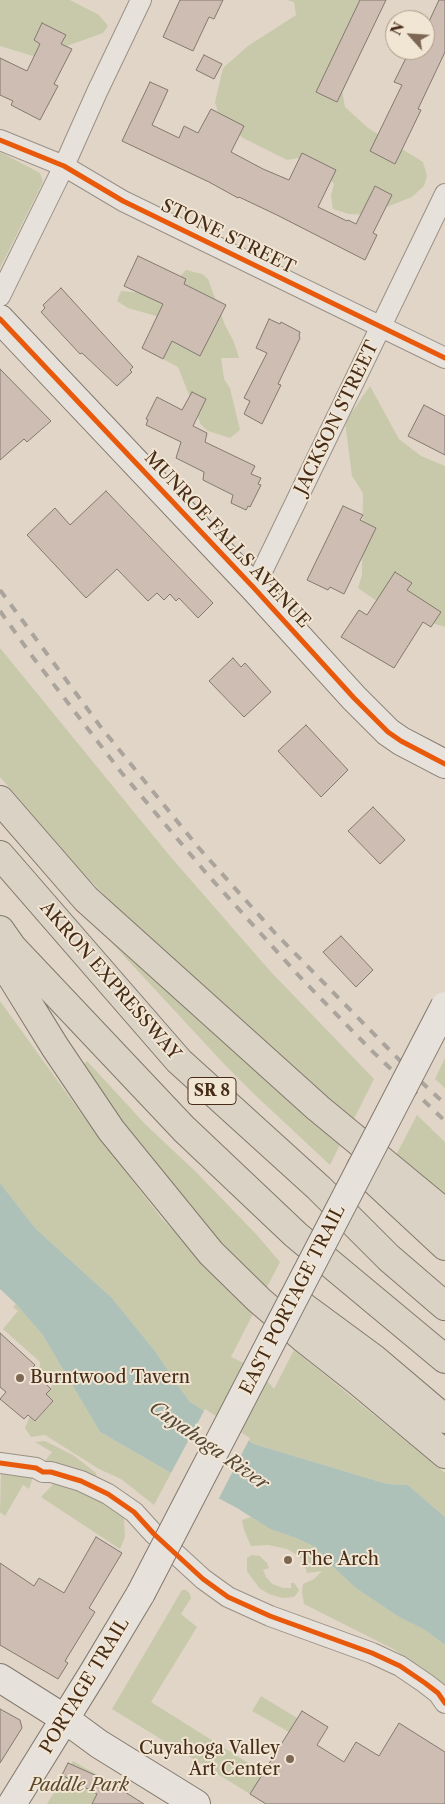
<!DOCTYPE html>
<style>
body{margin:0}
#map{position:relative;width:445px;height:1804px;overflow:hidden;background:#e0d5c6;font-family:"Libre Caslon Text",serif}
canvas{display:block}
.north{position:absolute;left:385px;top:10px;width:50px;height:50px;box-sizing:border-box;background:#f1e5d3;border:1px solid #ad9b88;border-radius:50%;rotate:296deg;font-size:14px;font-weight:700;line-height:20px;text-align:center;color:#462c17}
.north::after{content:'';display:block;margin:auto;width:18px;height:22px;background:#7c6754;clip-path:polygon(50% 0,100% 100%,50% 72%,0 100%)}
</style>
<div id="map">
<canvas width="445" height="1804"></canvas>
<div class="north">N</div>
</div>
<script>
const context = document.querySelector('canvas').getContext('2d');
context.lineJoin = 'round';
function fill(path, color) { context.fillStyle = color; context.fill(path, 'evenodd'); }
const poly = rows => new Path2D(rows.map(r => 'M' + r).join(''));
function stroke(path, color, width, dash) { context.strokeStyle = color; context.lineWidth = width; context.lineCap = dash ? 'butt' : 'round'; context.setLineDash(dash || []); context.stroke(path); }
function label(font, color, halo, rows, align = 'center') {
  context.font = font + ' "Libre Caslon Text",serif'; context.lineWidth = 4; context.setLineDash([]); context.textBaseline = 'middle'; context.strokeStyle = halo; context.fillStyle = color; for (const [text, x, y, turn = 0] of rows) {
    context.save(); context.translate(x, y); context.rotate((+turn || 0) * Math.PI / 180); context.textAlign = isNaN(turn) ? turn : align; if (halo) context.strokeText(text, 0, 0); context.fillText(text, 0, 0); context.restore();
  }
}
fill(poly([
 [0,0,70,0,99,15,108,26,103,33,36,57,0,46],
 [287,0,360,0,339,74,345,107,368,128,423,162,427,176,424,186,412,197,384,208,372,215,349,214,333,209,331,196,334,184,314,159,298,158,287,160,243,138,219,116,215,102,223,68,248,46,296,15,294,2],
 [0,152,40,173,43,182,0,268],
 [186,270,202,274,208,279,225,325,234,342,239,358,221,358,224,379,230,388,240,430,230,438,208,431,201,425,178,367,163,359,156,316,128,308,117,301,121,291,163,295],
 [370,386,399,439,421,456,445,466,445,627,408,615,384,606,358,588,362,575,363,493,352,476,345,422],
 [0,648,169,855,271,972,374,1079,353,1121,180,972,80,870,0,777],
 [99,929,341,1143,330,1165,254,1094,225,1065],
 [0,1001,91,1127,162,1219,254,1312,231,1357,257,1369,274,1389,294,1350,445,1473,445,1517,408,1485,387,1484,254,1444,189,1401,155,1351,112,1298,36,1229,0,1183],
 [445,1058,445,1088,435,1079],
 [87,1061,145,1124,196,1172,256,1234,280,1262,266,1289,185,1206,81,1067],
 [417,1115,445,1142,445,1200,394,1159],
 [16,1304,42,1334,100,1432,171,1473,154,1505,121,1479,99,1469,45,1435,31,1437,25,1428,30,1416,36,1421,53,1401,46,1395,53,1384,36,1370,40,1366,40,1362,3,1329,18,1311,13,1307],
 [45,1441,73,1455,86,1465,96,1473,97,1479,59,1464,45,1461,52,1452,35,1442],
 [1,1473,33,1477,29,1489,23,1485,5,1516,0,1512],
 [62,1475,129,1509,124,1520,125,1537,120,1549,41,1497],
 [251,1517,270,1529,296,1538,315,1547,330,1564,357,1589,399,1617,425,1630,445,1645,445,1685,395,1650,304,1604,302,1592,303,1584,314,1579,322,1571,307,1573,304,1562,299,1556,287,1549,268,1545,251,1546,244,1530,242,1520],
 [252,1555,260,1556,267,1563,269,1568,263,1570,266,1577,272,1584,283,1588,291,1588,291,1583,294,1583,299,1590,298,1592,294,1597,282,1598,269,1594,259,1588,247,1571,247,1558],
 [182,1590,186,1590,190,1594,191,1598,181,1614,197,1627,151,1702,264,1773,250,1794,112,1709],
 [261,1696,297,1718,289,1732,252,1711],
 [73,1761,106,1780,92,1804,47,1804]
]), '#c8c9aa');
fill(poly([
 [0,1183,36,1229,112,1298,155,1351,189,1401,254,1444,387,1484,408,1485,445,1517,445,1645,425,1630,399,1617,357,1589,330,1564,315,1547,296,1538,270,1529,237,1508,171,1473,100,1432,42,1334,16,1304,0,1289]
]), '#aec1b8');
fill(poly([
 [205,1409,250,1438,218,1500,170,1475]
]), '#e0d5c6');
const building = poly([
 [180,0,223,0,214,19,209,17,193,51,163,37,180,0],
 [360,0,386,0,337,102,316,92,360,0],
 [439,0,445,0,445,52,418,109,421,110,395,164,370,151,402,85,394,82,410,50,425,50,425,30,439,0],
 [42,23,66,35,61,44,72,49,54,84,58,86,40,120,11,105,13,101,0,95,0,58,27,71,40,44,34,40,42,23],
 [204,55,222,64,214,79,196,70,204,55],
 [150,82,168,90,152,125,179,138,184,126,198,133,211,109,244,126,231,152,263,169,289,180,302,153,336,170,318,207,347,221,348,220,356,224,375,186,392,195,373,233,377,235,365,260,277,215,239,197,238,198,209,182,122,141,150,82],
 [138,256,186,279,184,284,226,305,200,356,172,341,163,359,142,348,163,304,124,286,138,256],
 [61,288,133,367,130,370,132,372,117,386,82,353,80,354,41,312,45,308,43,305,61,288],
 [269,319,280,324,281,322,300,332,299,336,300,338,278,384,281,385,262,424,244,414,250,401,244,398,267,353,256,348,269,319],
 [0,369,51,421,27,442,24,439,0,460,0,369],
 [192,392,206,399,193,426,207,433,205,442,255,466,251,474,261,478,258,484,261,485,250,507,248,506,246,510,231,503,233,495,203,480,204,472,176,458,181,442,146,425,148,420,146,419,157,397,182,410,192,392],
 [424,405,445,416,445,455,408,436,424,405],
 [106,491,213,603,198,618,179,598,176,601,170,594,164,600,157,593,148,601,117,569,86,598,27,535,55,508,70,525,106,491],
 [343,506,363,515,360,520,376,528,344,594,330,587,328,590,307,580,343,506],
 [395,572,412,583,407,590,441,612,431,627,423,622,394,668,341,637,359,610,367,615,395,572],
 [233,658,241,667,245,663,271,692,244,717,209,681,233,658],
 [306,725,348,770,321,797,278,751,306,725],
 [373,807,405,840,380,864,348,831,373,807],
 [341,936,373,970,356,987,323,952,341,936],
 [0,1333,35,1365,31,1370,51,1389,46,1394,53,1401,35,1421,28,1415,24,1419,0,1399,6,1392,0,1387,0,1333],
 [96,1537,122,1553,89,1608,95,1612,65,1661,68,1663,58,1679,0,1645,0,1563,34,1586,39,1578,64,1593,96,1537],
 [0,1709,20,1720,22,1728,0,1763,0,1709],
 [302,1711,328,1727,317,1745,344,1762,356,1742,379,1756,399,1723,445,1752,445,1804,266,1804,250,1794,302,1711],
 [68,1763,106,1780,144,1804,92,1804,97,1794,62,1775,68,1763]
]);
fill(building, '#cdbdb3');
stroke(building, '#83796e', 1);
const street = poly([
 [0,140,64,166,123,201,445,358],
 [0,296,64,166,97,92,141,0],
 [254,588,445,194],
 [0,1463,36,1468,43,1472,51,1472,81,1481,108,1494,134,1512,154,1534,203,1579,228,1597,270,1616,372,1653,400,1666,425,1683,438,1693,445,1703]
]);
const secondary = poly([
 [0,319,254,588,354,698,388,732,401,741,445,764],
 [0,1678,65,1719,99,1744,196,1804],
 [12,1804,95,1670,141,1593]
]);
const highway = poly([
 [0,800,86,899,318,1108,445,1213],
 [0,855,179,1061,319,1188,389,1258,445,1306],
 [0,930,12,947,184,1129,296,1235,445,1359],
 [0,958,55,1047,111,1130,211,1253,259,1300,302,1337,359,1382,445,1454],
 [361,1168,445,1246],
 [293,1299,373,1358,445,1419]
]);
stroke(street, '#9a9085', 22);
stroke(secondary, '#83796e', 30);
stroke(highway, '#83796e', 30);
stroke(street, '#e6e1da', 20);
stroke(secondary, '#e6e1da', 28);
stroke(highway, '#dad2c4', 28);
stroke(poly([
 [0,590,100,726,198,847,275,933,416,1077,445,1104],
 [0,611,32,656,121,772,207,874,300,977,369,1048,445,1121]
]), '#aaa49c', 4, [9, 9]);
const secondaryBridge = poly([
 [141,1593,445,1006]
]);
stroke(secondaryBridge, '#83796e', 30, []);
stroke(secondaryBridge, '#e6e1da', 28);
stroke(poly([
 [0,140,64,166,123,201,445,358],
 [0,319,254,588,354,698,388,732,401,741,445,764],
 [0,1463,36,1468,43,1472,51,1472,81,1481,108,1494,134,1512,154,1534,203,1579,228,1597,270,1616,372,1653,400,1666,425,1683,438,1693,445,1703]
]), '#e8590c', 5);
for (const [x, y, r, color] of [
 [20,1378,5,"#7c6754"],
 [288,1560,5,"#7c6754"],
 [290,1759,5,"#7c6754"]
]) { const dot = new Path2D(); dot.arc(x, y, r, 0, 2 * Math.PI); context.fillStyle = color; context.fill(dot); stroke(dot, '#f1e5d3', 2); }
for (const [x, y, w] of [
 [212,1091,48]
]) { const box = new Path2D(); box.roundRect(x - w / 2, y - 13.5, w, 27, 4); context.fillStyle = '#f1e5d3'; context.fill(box); stroke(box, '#462c17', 1); }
label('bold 16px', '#462c17', null, [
 ["SR 8",212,1091]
]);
label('18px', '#462c17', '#f1e5d3', [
 ["STONE STREET",228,237,26],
 ["JACKSON STREET",337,418,-64],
 ["MUNROE FALLS AVENUE",227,540,47],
 ["AKRON EXPRESSWAY",110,981,49],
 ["EAST PORTAGE TRAIL",293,1300,-63],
 ["PORTAGE TRAIL",85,1686,-59]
]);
label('18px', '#462c17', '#f1e5d3', [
 ["Burntwood Tavern",30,1378],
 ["The Arch",298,1560],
 ["Cuyahoga Valley",280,1749,"right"],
 ["Art Center",280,1770,"right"]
], 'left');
label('italic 18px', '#5c4930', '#f1e5d3', [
 ["Paddle Park",79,1786]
]);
label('italic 19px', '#564836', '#f1e5d3', [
 ["Cuyahoga River",209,1446,35]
]);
</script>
